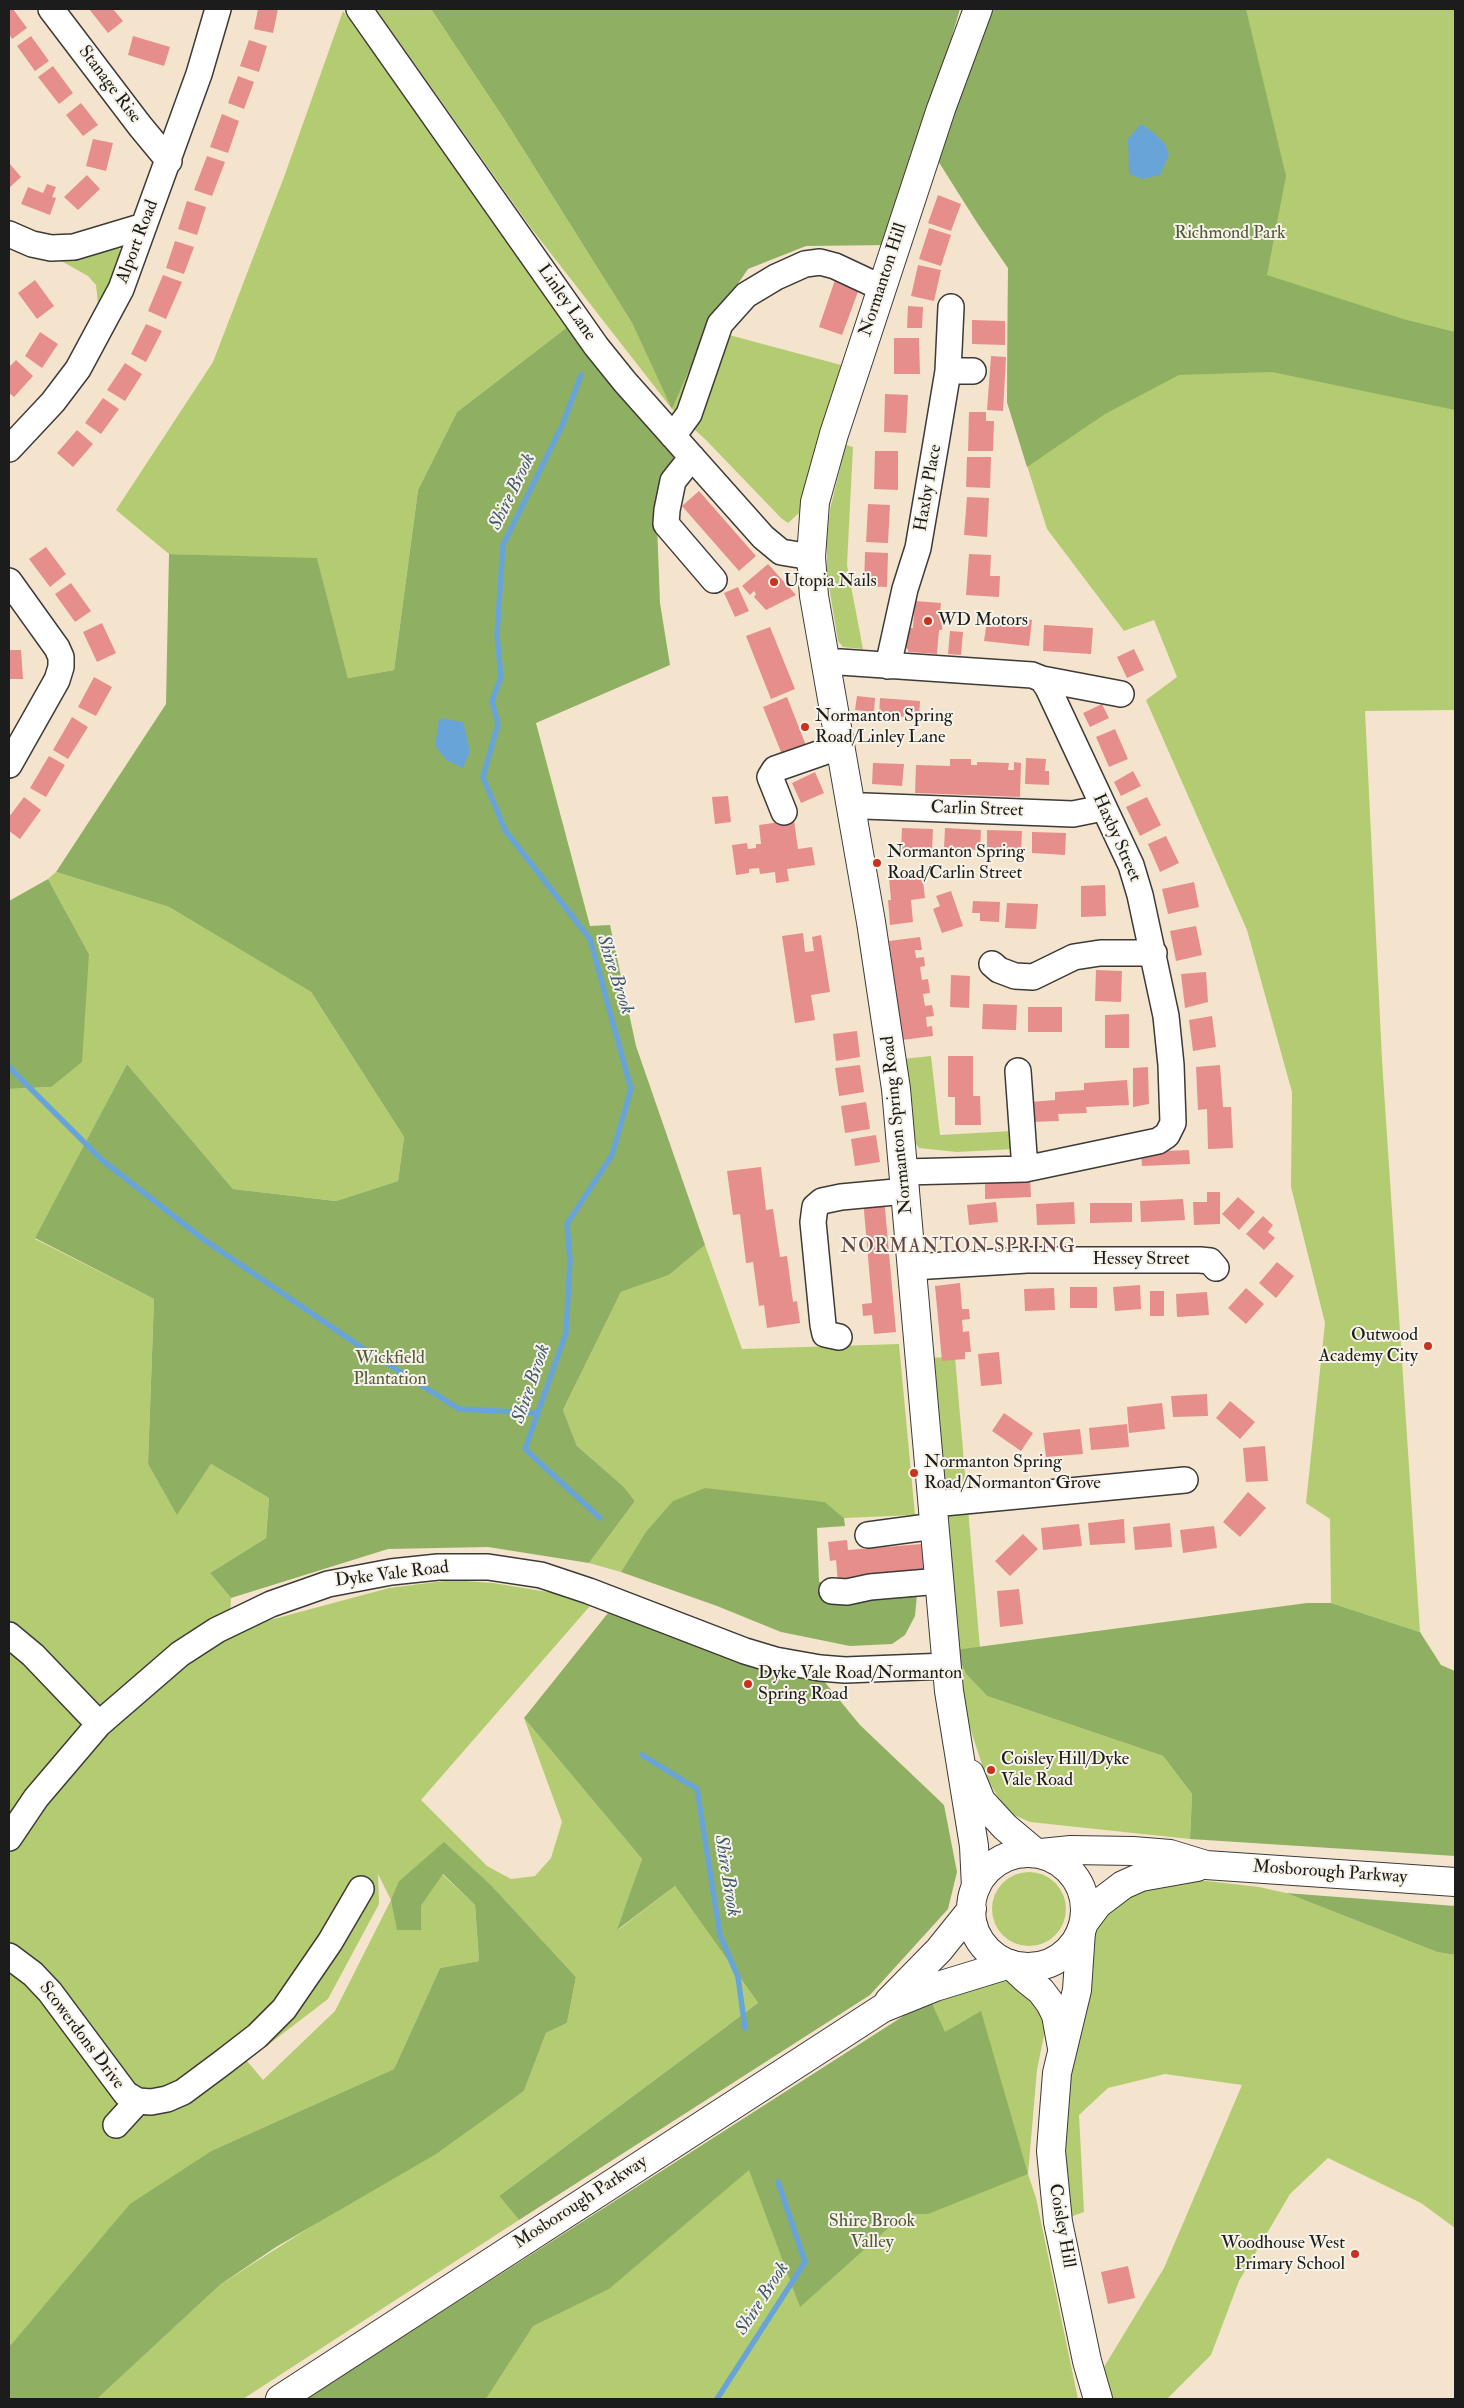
<!DOCTYPE html>
<style>
body{margin:0}
#map{position:relative;width:1464px;height:2408px;overflow:hidden;background:#f5e4cd;font-family:"IM FELL Double Pica",serif}
canvas{display:block}
.frame{position:absolute;inset:0;border:10px solid #1c1c1c;pointer-events:none}
</style>
<div id="map">
<canvas width="1464" height="2408"></canvas>
<div class="frame"></div>
</div>
<script>
const context = document.querySelector('canvas').getContext('2d');
context.lineJoin = 'round';
function fill(path, color) { context.fillStyle = color; context.fill(path, 'evenodd'); }
const poly = rows => new Path2D(rows.map(r => 'M' + r).join(''));
function stroke(path, color, width, dash) { context.strokeStyle = color; context.lineWidth = width; context.lineCap = dash ? 'butt' : 'round'; context.setLineDash(dash || []); context.stroke(path); }
function label(font, color, halo, rows, align = 'center') {
  context.font = font + ' "IM FELL Double Pica",serif'; context.lineWidth = 4; context.setLineDash([]); context.textBaseline = 'middle'; context.strokeStyle = halo; context.fillStyle = color; for (const [text, x, y, turn = 0] of rows) {
    context.save(); context.translate(x, y); context.rotate((+turn || 0) * Math.PI / 180); context.textAlign = isNaN(turn) ? turn : align; if (halo) context.strokeText(text, 0, 0); context.fillText(text, 0, 0); context.restore();
  }
}
fill(poly([
 [376,9,431,9,506,122,632,323,672,408,707,329,841,365,799,513,788,523,781,518,706,440,672,409,531,228],
 [982,9,1455,9,1455,710,1365,711,1382,1060,1420,1632,1331,1603,1330,1519,1306,1503,1325,1323,1291,1187,1292,1092,1247,930,1146,700,1177,677,1154,620,1124,631,1047,529,1007,402,1008,268,978,224,935,156],
 [343,11,570,325,457,412,418,490,394,670,348,678,317,559,169,554,116,510,213,362,284,177],
 [117,246,121,251,121,263,99,314,96,285,88,276,56,258],
 [846,445,853,447,847,565,863,649,843,647,838,641,827,574,827,539,830,509],
 [56,872,169,907,311,992,404,1137,398,1181,336,1201,233,1189,127,1064,35,1239,154,1299,148,1464,177,1514,211,1464,269,1498,266,1538,210,1573,231,1598,229,1631,389,1588,452,1580,493,1583,554,1593,590,1606,421,1800,487,1866,511,1879,535,1876,551,1858,562,1822,524,1718,642,1859,618,1930,675,1886,758,2003,499,2196,519,2220,243,2399,97,2399,221,2284,524,2091,546,2033,567,2023,576,1977,491,1885,444,1843,399,1881,420,1930,421,1906,442,1874,475,1905,479,1961,440,1968,394,2069,213,2150,9,2386,9,1089,51,1087,89,954,48,879],
 [378,1874,391,1900,335,2011,263,2080,247,2061,328,1999,379,1904],
 [931,1056,940,1135,1012,1131,1014,1149,957,1152,919,1148,912,1138,903,1059],
 [705,1245,742,1349,899,1344,915,1515,844,1518,825,1502,765,1497,645,1533,621,1572,589,1563,635,1501,623,1486,577,1446,563,1410,621,1292,669,1275],
 [955,1357,980,1648,955,1651,966,1674,987,1696,1163,1756,1192,1794,1190,1839,1030,1822,1007,1812,986,1777,964,1709,955,1651,925,1358],
 '992 1909a37 37 0 1 1 74 0a37 37 0 1 1-74 0Z',
 [1189,1879,1259,1887,1286,1893,1437,1952,1455,1955,1455,2228,1421,2203,1328,2158,1290,2194,1239,2281,1211,2355,1167,2399,1112,2399,1104,2367,1164,2268,1242,2085,1165,2074,1108,2088,1079,2115,1084,2212,1070,2217,1056,2140,1090,1941,1104,1909,1129,1891],
 [1005,1977,1023,1984,1043,2016,1045,2030,1037,2070,1028,2174,1036,2198,1078,2399,306,2399,902,2017,928,1995]
]), '#b4cc71');
fill(poly([
 [431,9,960,9,890,245,806,246,748,269,707,329,672,409,632,323,506,122],
 [982,9,1246,9,1286,176,1267,275,1403,319,1455,332,1455,410,1272,372,1179,375,1105,414,1027,467,1007,402,1008,268,978,224,935,156],
 [570,325,676,447,657,524,660,603,670,665,536,723,590,926,610,925,636,1046,705,1245,669,1275,621,1292,563,1410,577,1446,623,1486,635,1501,589,1563,488,1547,388,1549,231,1598,210,1573,266,1538,269,1498,211,1464,177,1515,148,1464,154,1299,35,1238,127,1064,233,1189,336,1201,398,1181,404,1137,311,992,169,907,56,872,166,704,169,554,317,558,348,678,394,670,418,490,457,412],
 [48,879,89,954,82,1062,51,1087,9,1089,9,901],
 [705,1488,825,1502,844,1518,845,1526,817,1528,819,1582,919,1573,915,1616,905,1635,892,1644,850,1646,781,1632,717,1606,621,1572,645,1533,673,1501],
 [1307,1603,1331,1603,1420,1632,1441,1665,1455,1671,1455,1856,1190,1839,1192,1794,1163,1756,987,1696,966,1674,955,1650],
 [608,1613,757,1667,823,1680,860,1725,944,1805,957,1872,948,1909,870,1995,519,2220,499,2196,758,2003,675,1886,617,1930,642,1859,524,1718],
 [444,1842,491,1885,576,1977,567,2023,546,2033,524,2091,436,2154,276,2247,221,2284,97,2399,9,2399,10,2346,130,2204,213,2150,394,2069,440,1968,479,1961,475,1905,443,1874,421,1906,421,1930,397,1930,391,1900,399,1881],
 [1286,1893,1455,1906,1455,1955,1437,1952],
 [928,1995,945,2032,981,2011,1028,2174,928,2214,904,2214,800,2307,749,2170,609,2289,533,2326,487,2397,482,2399,306,2399,902,2017]
]), '#8fb063');
fill(poly([
 [1141,124,1154,133,1165,144,1169,155,1160,175,1142,179,1129,174,1128,139],
 [439,718,463,722,470,751,463,768,446,760,435,746]
]), '#69a4d9');
stroke(poly([
 [581,375,562,426,503,545,497,635,501,677,492,701,498,724,483,777,505,830,590,939,631,1089,612,1155,567,1224,570,1261,566,1333,525,1449,600,1518],
 [9,1067,102,1160,203,1239,361,1347,459,1409,538,1413],
 [642,1755,697,1789,720,1935,738,1977,745,2028],
 [717,2399,805,2262,778,2182]
]), '#69a4d9', 5.5);
fill(poly([
 [9,9,13,9,27,28,12,39,9,34],
 [89,9,113,9,123,21,108,33],
 [258,9,278,9,273,33,254,29],
 [31,36,49,61,35,71,17,46],
 [133,36,170,47,164,66,128,55],
 [249,40,267,46,259,72,240,66],
 [53,66,73,93,59,104,38,77],
 [238,76,254,82,244,109,228,103],
 [81,103,98,125,83,136,66,115],
 [222,114,239,121,228,153,210,147],
 [93,139,113,143,106,171,86,166],
 [207,156,225,162,212,196,194,190],
 [9,163,21,177,9,188],
 [87,175,100,189,78,210,64,197],
 [47,184,56,187,52,197,56,198,50,215,21,204,28,187,43,193],
 [938,195,961,204,951,231,928,223],
 [187,201,206,207,197,235,178,229],
 [929,228,951,235,941,266,919,259],
 [175,241,194,247,184,274,166,268],
 [918,265,941,270,934,301,911,296],
 [163,275,182,282,166,319,148,311],
 [35,280,54,306,37,319,18,293],
 [835,280,859,289,842,335,819,327],
 [908,306,923,307,922,328,907,328],
 [972,320,1005,321,1005,345,972,344],
 [146,324,162,331,146,362,131,354],
 [40,332,58,344,42,368,25,356],
 [894,338,919,338,920,374,894,374],
 [991,356,1006,357,1003,411,987,410],
 [16,360,33,376,14,397,9,393,9,367],
 [125,363,142,374,125,401,107,390],
 [885,394,908,395,906,433,884,432],
 [103,398,119,409,101,434,85,423],
 [969,412,986,412,986,421,994,421,993,451,968,451],
 [77,430,93,444,73,467,57,453],
 [875,451,898,451,898,490,874,489],
 [967,457,991,457,990,488,966,487],
 [699,491,756,556,739,571,682,506],
 [967,497,989,498,987,537,964,535],
 [868,504,890,505,888,543,866,542],
 [46,547,66,574,50,587,29,559],
 [865,552,888,553,887,587,864,586],
 [969,554,991,555,990,576,1000,576,999,597,966,595],
 [768,564,796,595,766,610,754,597,756,594,754,591,750,595,742,586],
 [71,583,91,611,75,622,55,594],
 [738,587,749,611,735,617,724,593],
 [915,601,941,603,940,614,944,615,942,630,939,630,937,654,909,652,906,647,908,628,913,628],
 [999,616,1032,620,1029,646,984,641,987,621,998,622],
 [102,623,116,653,97,662,83,632],
 [1044,625,1093,628,1091,654,1043,651],
 [770,627,795,689,771,699,746,636],
 [950,631,963,632,961,655,948,654],
 [1134,649,1144,670,1127,678,1117,657],
 [9,650,21,650,23,679,9,679],
 [94,677,112,687,96,716,78,707],
 [857,696,875,698,874,712,855,710],
 [787,697,807,748,783,757,763,707],
 [880,698,920,701,919,718,879,715],
 [1102,704,1109,718,1090,727,1083,713],
 [72,717,88,727,68,759,53,750],
 [1115,729,1128,759,1109,767,1096,737],
 [49,756,65,765,46,797,30,788],
 [1026,758,1046,759,1045,771,1049,771,1049,785,1025,784],
 [950,759,971,759,971,765,977,765,977,762,1009,763,1008,770,1014,770,1014,762,1021,763,1020,797,915,793,916,765,950,766],
 [873,763,904,764,902,786,872,784],
 [1133,771,1141,786,1121,796,1114,782],
 [815,772,824,793,801,803,792,783],
 [728,796,731,822,715,824,712,797],
 [24,797,41,810,20,839,9,831,9,817],
 [1147,797,1161,825,1140,836,1126,807],
 [794,820,798,849,812,847,815,865,787,869,789,881,776,883,775,872,760,874,759,868,749,869,749,873,736,875,732,845,747,843,748,849,756,848,756,844,761,844,759,825],
 [902,828,933,829,932,851,901,850],
 [945,828,981,830,980,850,944,848],
 [987,830,1022,831,1021,852,987,851],
 [1032,832,1066,833,1065,855,1032,853],
 [1166,836,1179,863,1160,872,1148,844],
 [922,873,925,898,911,900,913,922,890,925,888,900,891,900,889,877],
 [1194,882,1199,907,1168,914,1162,889],
 [1105,885,1106,916,1081,917,1081,886],
 [951,891,963,926,942,933,933,909,940,906,936,896],
 [973,901,1000,902,999,922,980,921,980,913,972,913],
 [1007,903,1038,904,1036,929,1005,928],
 [1196,926,1202,955,1176,961,1170,931],
 [803,933,805,952,814,951,812,937,821,935,830,992,811,995,815,1020,795,1023,782,936],
 [920,937,922,950,915,950,916,958,924,957,925,966,920,967,922,980,928,979,930,993,923,994,925,1006,932,1005,934,1016,926,1017,927,1027,932,1026,933,1036,902,1040,889,941],
 [1096,970,1122,971,1121,1002,1095,1001],
 [1206,972,1208,1002,1185,1008,1181,974],
 [951,975,970,976,969,1008,950,1007],
 [983,1004,1017,1005,1016,1030,982,1029],
 [1028,1007,1062,1007,1062,1032,1028,1032],
 [1129,1014,1129,1048,1105,1048,1105,1015],
 [1212,1016,1216,1047,1193,1051,1189,1020],
 [857,1031,860,1057,836,1061,833,1034],
 [948,1056,973,1056,973,1096,980,1096,981,1125,955,1125,955,1097,948,1097],
 [860,1065,864,1092,839,1096,835,1068],
 [1220,1065,1223,1107,1231,1107,1233,1148,1208,1149,1207,1109,1198,1110,1196,1067],
 [1148,1067,1149,1104,1133,1107,1133,1068],
 [1127,1080,1129,1105,1086,1107,1087,1113,1058,1114,1059,1121,1031,1122,1030,1102,1055,1100,1055,1092,1084,1090,1084,1083],
 [866,1102,870,1129,845,1133,841,1106],
 [876,1135,880,1162,855,1166,851,1139],
 [1189,1150,1190,1164,1142,1166,1141,1152],
 [761,1167,766,1210,773,1209,780,1257,787,1256,793,1302,797,1301,800,1323,767,1328,764,1305,759,1306,753,1262,746,1263,740,1214,733,1215,727,1171],
 [1030,1176,1031,1197,985,1199,985,1178],
 [1207,1192,1220,1192,1220,1224,1194,1225,1193,1202,1207,1202],
 [884,1197,896,1332,874,1334,872,1315,863,1316,862,1304,872,1303,863,1199],
 [1238,1197,1255,1212,1239,1230,1222,1214],
 [1183,1199,1185,1220,1141,1222,1140,1201],
 [996,1202,998,1222,969,1225,967,1205],
 [1074,1202,1075,1224,1037,1225,1036,1204],
 [1090,1203,1132,1203,1132,1222,1090,1223],
 [1263,1216,1273,1225,1268,1232,1275,1238,1264,1250,1246,1234],
 [1277,1262,1294,1276,1276,1298,1259,1283],
 [960,1283,962,1309,969,1309,970,1319,962,1320,963,1332,969,1331,971,1352,965,1352,965,1359,942,1361,935,1286],
 [1140,1285,1141,1309,1115,1311,1113,1287],
 [1070,1287,1097,1287,1097,1308,1070,1308],
 [1054,1288,1055,1310,1025,1311,1024,1289],
 [1246,1288,1264,1304,1246,1324,1228,1308],
 [1150,1291,1164,1291,1164,1316,1150,1316],
 [1207,1292,1209,1315,1177,1317,1176,1294],
 [999,1352,1002,1384,981,1386,978,1354],
 [1207,1394,1208,1416,1173,1417,1171,1396],
 [1230,1401,1255,1422,1240,1439,1216,1418],
 [1162,1403,1165,1429,1129,1433,1127,1407],
 [1004,1413,1033,1433,1021,1451,992,1431],
 [1127,1424,1129,1447,1091,1450,1089,1428],
 [1080,1429,1083,1454,1046,1457,1043,1433],
 [1265,1446,1268,1481,1246,1482,1243,1448],
 [1248,1492,1266,1508,1240,1537,1223,1522],
 [1124,1519,1125,1543,1090,1545,1088,1523],
 [1170,1523,1172,1547,1135,1550,1133,1527],
 [1079,1524,1082,1546,1043,1550,1041,1528],
 [1214,1526,1217,1548,1183,1553,1180,1530],
 [1023,1534,1038,1549,1010,1576,995,1561],
 [847,1540,848,1550,922,1544,925,1576,838,1583,836,1560,830,1561,828,1542],
 [1019,1589,1023,1624,1000,1627,997,1591],
 [1128,2266,1135,2298,1108,2304,1101,2272]
]), '#e68e8c');
const minor = poly([
 [51,9,140,126,169,161],
 [359,9,596,346,625,382,763,537,781,552,811,557],
 [9,234,32,244,51,248,74,247,144,226],
 [948,371,973,371],
 [673,436,689,414,720,324,746,295,776,277,805,264,820,262,835,266,882,288],
 [9,449,53,402,78,369,121,289,199,74,218,9],
 [692,457,673,481,667,510,666,524,714,580],
 [9,581,57,648,61,657,61,667,57,680,9,765],
 [826,663,840,662,1032,675,1042,679,1048,688,1131,865,1140,895,1166,1016,1171,1065,1173,1123,1167,1135,1158,1141,1025,1169,904,1172],
 [888,666,905,589,918,548,936,443,948,371,951,307],
 [1042,679,1121,694],
 [852,808,864,806,1073,814,1103,808],
 [784,812,770,777,775,769,841,746],
 [992,964,999,970,1015,976,1033,977,1074,957,1100,953,1154,953],
 [1018,1071,1025,1169],
 [913,1267,1027,1260,1200,1260,1210,1261,1216,1268],
 [839,1337,825,1334,823,1325,813,1222,815,1207,822,1201,841,1197,906,1191],
 [933,1504,1185,1480],
 [868,1535,935,1526],
 [832,1591,847,1592,870,1587,940,1581],
 [9,1635,33,1655,99,1724],
 [9,1838,36,1798,99,1724,180,1654,217,1630,271,1604,328,1584,391,1572,438,1567,488,1567,541,1575,589,1591,745,1651,775,1660,820,1668,845,1670,947,1666],
 [9,1956,33,1974,50,1992,126,2094,138,2101,151,2102,167,2099,183,2092,222,2063,257,2036,284,2009,330,1942,361,1889],
 [116,2125,138,2101]
]);
const major = poly([
 [970,1774,981,1801,1005,1827,1036,1853],
 [976,1887,974,1846,949,1691,896,1089,871,922,814,596,811,557,815,502,834,434,941,109,978,9],
 [1081,1931,1077,1990,1057,2073,1051,2151,1058,2222,1087,2361,1098,2399],
 [1010,1964,1026,1979,1041,1991,1050,2003,1056,2015,1062,2048]
]);
const highway = poly([
 [1041,1853,1071,1850,1133,1851,1170,1854,1206,1865,1455,1882],
 '971 1910a57 57 0 1 1 114 0a57 57 0 1 1-114 0Z',
 [1083,1924,1098,1904,1123,1885,1141,1877,1197,1867],
 [889,2001,939,1950,972,1909],
 [280,2399,883,2008,935,1987,1010,1964]
]);
stroke(minor, '#3d3a37', 28);
stroke(major, '#3d3a37', 30);
stroke(highway, '#3d3a37', 30);
stroke(minor, '#fff', 25);
stroke(major, '#fff', 28);
stroke(highway, '#fff', 28);
for (const [x, y, r, color] of [
 [774,582,5,"#c8321e"],
 [928,621,5,"#c8321e"],
 [805,727,5,"#c8321e"],
 [877,863,5,"#c8321e"],
 [1428,1346,5,"#c8321e"],
 [914,1473,5,"#c8321e"],
 [748,1684,5,"#c8321e"],
 [991,1770,5,"#c8321e"],
 [1355,2254,5,"#c8321e"]
]) { const dot = new Path2D(); dot.arc(x, y, r, 0, 2 * Math.PI); context.fillStyle = color; context.fill(dot); stroke(dot, '#f7f3e8', 2); }
label('18px', '#1c1c1c', '#f7f3e8', [
 ["Stanage Rise",109,85,53],
 ["Alport Road",138,242,-69],
 ["Normanton Hill",884,280,-72],
 ["Linley Lane",566,303,55],
 ["Haxby Place",929,488,-80],
 ["Carlin Street",977,810,2],
 ["Haxby Street",1116,838,66],
 ["Normanton Spring Road",898,1125,-96],
 ["Hessey Street",1141,1260],
 ["Dyke Vale Road",392,1575,-7],
 ["Mosborough Parkway",1330,1873,4],
 ["Scowerdons Drive",81,2036,53],
 ["Mosborough Parkway",581,2203,-33],
 ["Coisley Hill",1061,2226,80]
]);
label('18px', '#515a3a', '#f7f3e8', [
 ["Richmond Park",1230,234],
 ["Wickfield",390,1359],
 ["Plantation",390,1380],
 ["Shire Brook",872,2222],
 ["Valley",872,2243]
]);
label('18px', '#1c1c1c', '#f7f3e8', [
 ["Utopia Nails",784,582],
 ["WD Motors",938,621],
 ["Normanton Spring",815,717],
 ["Road/Linley Lane",815,738],
 ["Normanton Spring",887,853],
 ["Road/Carlin Street",887,874],
 ["Outwood",1418,1336,"right"],
 ["Academy City",1418,1357,"right"],
 ["Normanton Spring",924,1463],
 ["Road/Normanton Grove",924,1484],
 ["Dyke Vale Road/Normanton",758,1674],
 ["Spring Road",758,1695],
 ["Coisley Hill/Dyke",1001,1760],
 ["Vale Road",1001,1781],
 ["Woodhouse West",1345,2244,"right"],
 ["Primary School",1345,2265,"right"]
], 'left');
label('italic 19px', '#3f5971', '#f7f3e8', [
 ["Shire Brook",513,492,-64],
 ["Shire Brook",614,975,72],
 ["Shire Brook",532,1384,-71],
 ["Shire Brook",726,1876,81],
 ["Shire Brook",763,2299,-57]
]);
context.letterSpacing = '1px';
label('19px', '#634443', '#f7f3e8', [
 ["NORMANTON SPRING",958,1248]
]);
context.letterSpacing = '0px';
</script>
